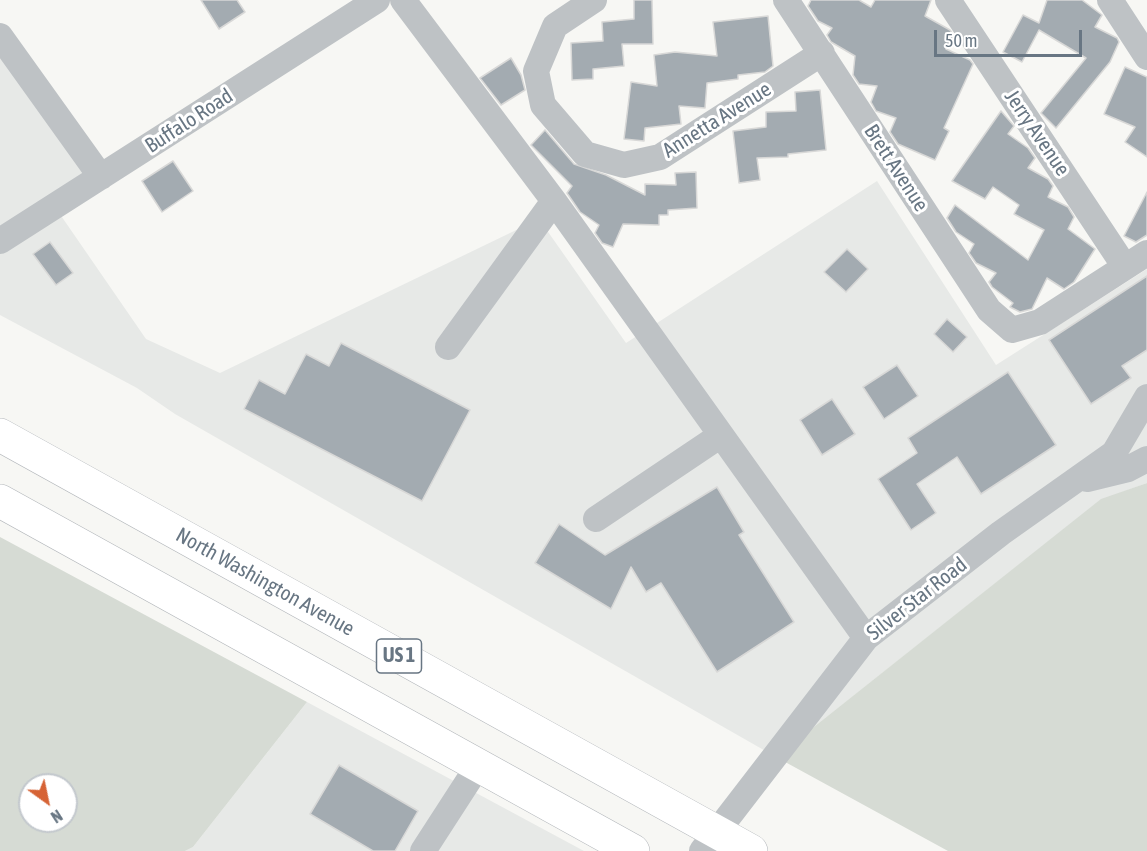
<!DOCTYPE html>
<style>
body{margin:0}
#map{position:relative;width:1147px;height:851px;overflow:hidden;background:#f7f7f4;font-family:"Asap Condensed",sans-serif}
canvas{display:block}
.north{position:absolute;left:18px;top:773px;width:60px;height:60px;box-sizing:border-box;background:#fff;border:2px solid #c3c8cd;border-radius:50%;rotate:147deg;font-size:16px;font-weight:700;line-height:24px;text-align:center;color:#687683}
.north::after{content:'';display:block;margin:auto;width:21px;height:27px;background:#d66335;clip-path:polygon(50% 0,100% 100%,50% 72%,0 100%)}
.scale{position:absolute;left:934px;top:30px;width:148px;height:27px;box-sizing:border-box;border:3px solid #687683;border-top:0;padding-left:8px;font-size:18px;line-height:21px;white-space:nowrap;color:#687683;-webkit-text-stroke:4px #fff;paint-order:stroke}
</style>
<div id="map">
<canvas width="1147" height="851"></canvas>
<div class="north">N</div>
<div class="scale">50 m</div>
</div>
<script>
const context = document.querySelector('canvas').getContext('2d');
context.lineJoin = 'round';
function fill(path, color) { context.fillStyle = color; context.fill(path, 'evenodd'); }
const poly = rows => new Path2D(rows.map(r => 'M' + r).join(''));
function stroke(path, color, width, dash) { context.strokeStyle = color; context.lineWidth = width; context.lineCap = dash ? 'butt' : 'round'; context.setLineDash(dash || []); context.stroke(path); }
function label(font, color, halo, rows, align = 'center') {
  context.font = font + ' "Asap Condensed",sans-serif'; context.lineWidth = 6; context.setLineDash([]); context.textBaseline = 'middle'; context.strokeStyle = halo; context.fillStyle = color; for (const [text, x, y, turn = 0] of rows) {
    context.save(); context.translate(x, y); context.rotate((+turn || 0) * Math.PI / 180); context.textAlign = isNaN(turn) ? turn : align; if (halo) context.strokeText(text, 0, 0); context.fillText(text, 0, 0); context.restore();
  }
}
fill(poly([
 [0,46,101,188,55,207,146,339,220,373,539,219,626,343,877,181,996,365,1147,269,1147,483,1101,500,776,757,175,414,137,388,0,315],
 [307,702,584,851,185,851,193,847]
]), '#e7e9e7');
fill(poly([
 [1147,483,1147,851,948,851,776,757,1101,499],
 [0,537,307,702,193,847,185,851,0,851],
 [30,785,66,785,66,821,30,821]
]), '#d6dbd4');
const building = poly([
 [201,0,237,0,245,12,219,29,201,0],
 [634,0,652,0,653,44,622,44,624,66,593,69,593,79,572,80,571,43,603,41,602,22,634,19,634,0],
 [811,0,859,0,871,7,875,0,931,0,925,16,950,30,954,36,946,49,970,60,973,64,944,128,949,131,935,160,898,144,890,132,896,118,876,111,871,102,877,86,859,84,853,75,855,56,831,42,827,35,832,28,818,21,808,6,811,0],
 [1047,0,1082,0,1102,15,1095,27,1117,38,1119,42,1110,62,1056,128,1041,113,1086,58,1039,30,1022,62,1003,52,1023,15,1039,23,1047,0],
 [768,16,773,66,765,72,738,75,738,79,707,83,705,108,679,106,681,124,645,128,644,141,624,139,631,82,657,86,654,55,675,52,717,56,713,22,768,16],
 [511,58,521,75,525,90,501,105,480,78,511,58],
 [1125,67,1147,77,1147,157,1125,142,1135,127,1104,114,1125,67],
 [820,90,826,150,788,154,788,157,757,158,760,180,739,183,733,131,766,127,766,112,796,111,795,92,820,90],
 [1001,111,1014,126,1008,134,1028,148,1035,158,1028,168,1048,179,1053,186,1048,197,1068,207,1074,217,1068,229,1095,249,1074,282,1064,289,1047,278,1032,309,1020,312,1010,307,1013,303,992,287,989,282,996,273,976,263,969,253,974,244,956,232,947,218,955,205,1028,260,1044,230,1014,214,1019,205,993,187,985,199,952,181,1001,111],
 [545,130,574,164,606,175,645,195,645,184,676,185,675,173,696,172,697,208,668,210,668,215,659,215,659,225,623,224,613,247,602,243,595,233,599,225,580,212,567,193,572,186,531,145,545,130],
 [173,161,193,191,162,212,142,181,173,161],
 [1147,192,1147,235,1136,242,1124,236,1147,192],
 [50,242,73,273,56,285,33,254,50,242],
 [847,249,868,269,846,292,824,272,847,249],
 [1147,276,1147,350,1122,366,1131,378,1091,404,1049,340,1147,276],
 [947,319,967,337,953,352,934,334,947,319],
 [341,343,470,410,422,501,244,409,259,380,285,394,306,354,329,366,341,343],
 [897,365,918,396,884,419,863,387,897,365],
 [1008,372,1056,445,981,494,957,457,917,484,936,513,911,530,878,479,917,453,908,438,1008,372],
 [832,399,855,434,822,455,800,420,832,399],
 [717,487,744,532,739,535,794,622,717,672,661,583,646,592,631,567,611,609,535,563,559,524,605,555,717,487],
 [339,765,418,811,395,851,373,851,310,814,339,765]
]);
fill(building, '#a3abb1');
stroke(building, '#d8d8d7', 1.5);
const major = poly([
 [0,435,751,851],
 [0,501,633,851]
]);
stroke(major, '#b2b6ba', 34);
stroke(poly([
 [403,0,554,201,866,638],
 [594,0,555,26,536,71,543,105,585,154,624,165,660,157,822,53],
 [786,0,989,310,1012,330,1040,322,1147,253],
 [948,0,1125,267],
 [1110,0,1147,57],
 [0,36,101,177],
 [0,241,377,0],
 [448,347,554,201],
 [1087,479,1128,469,1147,459],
 [596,519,721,435],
 [423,851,478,766],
 [702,851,866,638,1001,533,1114,453,1147,397]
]), '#bec2c5', 26);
stroke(major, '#fff', 33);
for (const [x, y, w] of [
 [399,656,45]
]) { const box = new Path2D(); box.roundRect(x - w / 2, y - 17, w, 34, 4.5); context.fillStyle = '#fff'; context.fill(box); stroke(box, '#687683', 1.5); }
label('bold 20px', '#687683', null, [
 ["US 1",399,656]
]);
label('21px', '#687683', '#fff', [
 ["Annetta Avenue",717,120,-32],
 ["Buffalo Road",189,121,-33],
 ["Jerry Avenue",1037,133,56],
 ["Brett Avenue",896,168,57],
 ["North Washington Avenue",265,582,29],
 ["Silver Star Road",917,599,-38]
]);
</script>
